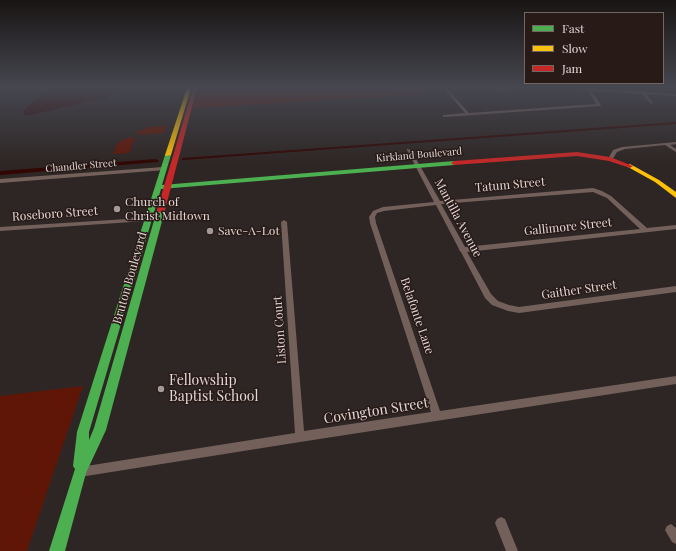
<!DOCTYPE html>
<style>
body{margin:0}
#map{position:relative;width:676px;height:551px;overflow:hidden;background:#2e2624;font-family:"Playfair Display",serif}
canvas{display:block}
.legend{position:absolute;left:524px;top:12px;width:140px;height:72px;box-sizing:border-box;background:#281a17;border:1px solid #726663;margin:0;padding:5px 7px;list-style:none;font-size:12px;color:#e2d7d5}
.legend li{display:flex;align-items:center;gap:8px;height:20px}
.legend b{width:20px;border:1px solid #726663}
</style>
<div id="map">
<canvas width="676" height="551"></canvas>
<ul class="legend">
<li><b style="height:5px;background:#4caf50"></b>Fast</li>
<li><b style="height:5px;background:#ffc107"></b>Slow</li>
<li><b style="height:5px;background:#c62828"></b>Jam</li>
</ul>
</div>
<script>
const context = document.querySelector('canvas').getContext('2d');
context.lineJoin = 'round';
function fill(path, color) { context.fillStyle = color; context.fill(path, 'evenodd'); }
const poly = rows => new Path2D(rows.map(r => 'M' + r).join(''));
function stroke(path, color, width, dash) { context.strokeStyle = color; context.lineWidth = width; context.lineCap = dash ? 'butt' : 'round'; context.setLineDash(dash || []); context.stroke(path); }
function label(font, color, halo, rows, align = 'center') {
  context.font = font + ' "Playfair Display",serif'; context.lineWidth = 3; context.setLineDash([]); context.textBaseline = 'middle'; context.strokeStyle = halo; context.fillStyle = color; for (const [text, x, y, turn = 0] of rows) {
    context.save(); context.translate(x, y); context.rotate((+turn || 0) * Math.PI / 180); context.textAlign = isNaN(turn) ? turn : align; if (halo) context.strokeText(text, 0, 0); context.fillText(text, 0, 0); context.restore();
  }
}
fill(poly([
 [200,88,422,88,426,94,194,108],
 [167,126,164,133,136,135,139,130,143,130,148,127],
 [130,137,135,138,129,153,113,154,117,144,120,143,118,142],
 [83,386,27,551,0,551,0,396]
]), '#601607');
fill(poly([
 [54,88,120,88,122,89,106,98,25,116,23,111,25,109,46,91]
]), '#320603');
fill(poly([
 [676,122,676,124,183,160,181,159,183,158,676,122],
 [156,159,159,161,158,162,0,175,0,171,156,159]
]), '#320603');
fill(poly([
 [443,88,447,88,469,113,596,104,588,90,572,89,570,88,591,88,676,94,676,96,646,94,653,103,651,104,642,94,592,91,601,105,600,106,445,117,443,117,443,115,465,113,443,88],
 [494,88,498,88,500,89,522,88,505,91,498,91,494,88],
 [676,142,676,144,670,145,676,149,676,152,665,145,625,149,617,152,612,160,608,159,613,150,622,147,676,142],
 [407,149,411,150,440,201,593,188,602,191,611,196,647,228,676,225,676,229,467,252,491,294,498,301,509,305,519,307,676,286,676,292,519,313,508,311,492,305,485,298,461,252,459,250,459,249,436,205,384,211,377,213,375,217,376,223,440,411,676,376,676,384,300,442,80,477,76,476,75,472,76,468,80,467,295,433,281,222,284,220,287,222,304,431,431,412,370,223,369,217,373,211,383,207,434,202,407,150,407,149],
 [593,192,607,198,640,229,465,247,441,204,593,192],
 [163,167,166,169,165,170,0,183,0,179,163,167],
 [159,217,162,219,161,220,0,231,0,227,159,217],
 [501,517,505,519,518,551,506,551,495,523,497,519,501,517],
 [671,524,676,528,676,544,672,542,665,530,667,526,671,524]
]), '#74605b');
fill(poly([
 [168,153,171,155,162,185,454,161,457,163,454,165,161,189,89,432,89,440,94,428,157,210,161,208,165,210,106,430,86,473,65,551,49,551,75,469,73,466,77,432,165,155,168,153]
]), '#4caf50');
fill(poly([
 [187,88,191,88,171,155,166,156,165,155,187,88],
 [630,164,659,180,676,192,676,198,655,182,628,167,627,166,630,164]
]), '#ffc107');
fill(poly([
 [193,88,197,88,165,210,161,212,158,212,157,210,193,88],
 [577,152,610,157,633,166,630,168,609,161,577,156,454,165,451,163,454,161,577,152]
]), '#c62828');
const sky = context.createLinearGradient(0, 0, 0, 165);
sky.addColorStop(0, '#191514');
sky.addColorStop(0.53, '#464750');
sky.addColorStop(1, '#46475000');
context.fillStyle = sky;
context.fillRect(0, 0, 676, 165);
for (const [x, y, r, color] of [
 [117,209,4,"#a39997"],
 [210,231,4,"#a39997"],
 [161,389,4,"#a39997"]
]) { const dot = new Path2D(); dot.arc(x, y, r, 0, 2 * Math.PI); context.fillStyle = color; context.fill(dot); stroke(dot, '#281a17', 1.5); }
label('10px', '#e2d7d5', '#281a17', [
 ["Kirkland Boulevard",419,155,-5],
 ["Chandler Street",81,166,-5]
]);
label('12px', '#e2d7d5', '#281a17', [
 ["Tatum Street",510,185,-5],
 ["Roseboro Street",55,214,-4],
 ["Mantilla Avenue",458,218,62],
 ["Gallimore Street",568,227,-6],
 ["Bruton Boulevard",130,278,-74],
 ["Gaither Street",579,290,-8],
 ["Belafonte Lane",417,316,71],
 ["Liston Court",280,330,-94]
]);
label('12px', '#e2d7d5', '#281a17', [
 ["Church of",125,202],
 ["Christ Midtown",125,216],
 ["Save-A-Lot",218,231]
], 'left');
label('14px', '#e2d7d5', '#281a17', [
 ["Fellowship",169,381],
 ["Baptist School",169,397]
], 'left');
label('14px', '#e2d7d5', '#281a17', [
 ["Covington Street",376,411,-9]
]);
</script>
